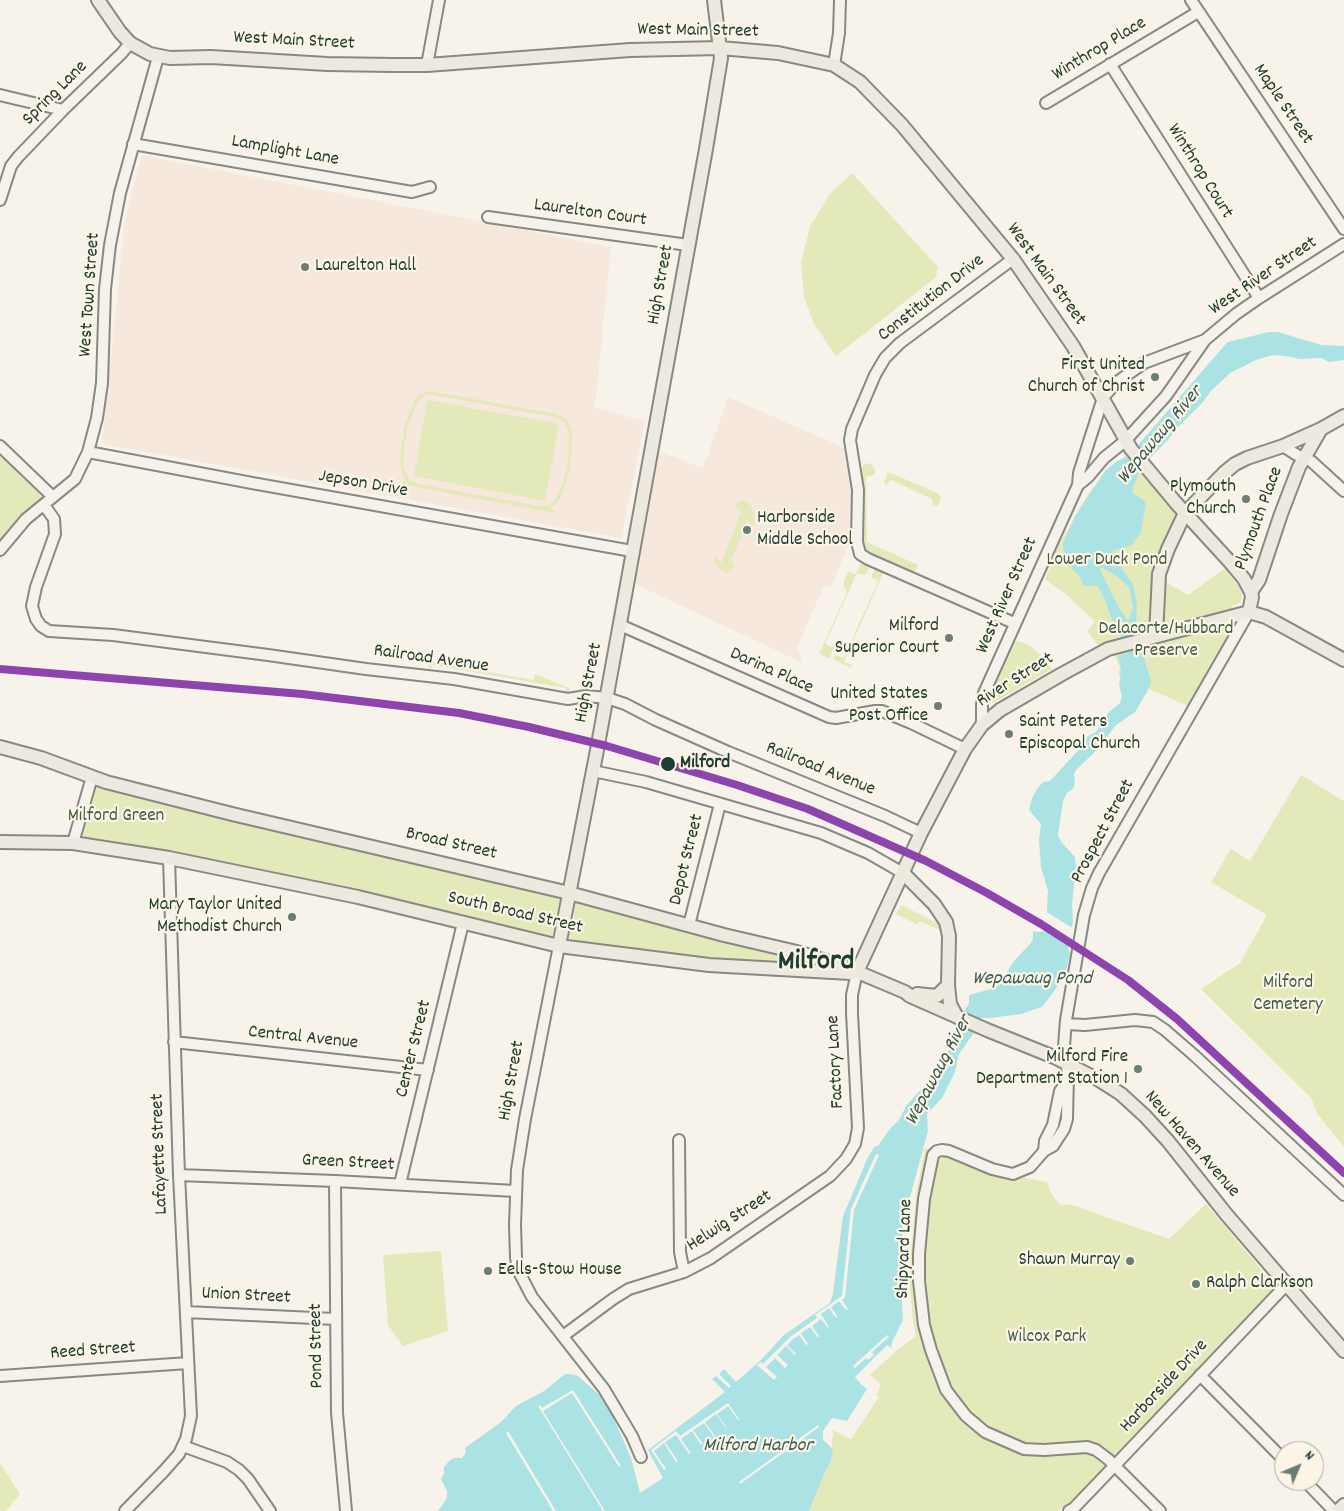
<!DOCTYPE html>
<style>
body{margin:0}
#map{position:relative;width:1344px;height:1511px;overflow:hidden;background:#f7f3ea;font-family:Dekko,sans-serif}
canvas{display:block}
.north{position:absolute;left:1274px;top:1441px;width:50px;height:50px;box-sizing:border-box;background:#fcf5e5;border:1px solid #a4ab9e;border-radius:50%;rotate:45deg;font-size:14px;font-weight:700;line-height:20px;text-align:center;color:#1f3d34}
.north::after{content:'';display:block;margin:auto;width:18px;height:22px;background:#6b7d74;clip-path:polygon(50% 0,100% 100%,50% 72%,0 100%)}
</style>
<div id="map">
<canvas width="1344" height="1511"></canvas>
<div class="north">N</div>
</div>
<script>
const context = document.querySelector('canvas').getContext('2d');
context.lineJoin = 'round';
function fill(path, color) { context.fillStyle = color; context.fill(path, 'evenodd'); }
const poly = rows => new Path2D(rows.map(r => 'M' + r).join(''));
function stroke(path, color, width, dash) { context.strokeStyle = color; context.lineWidth = width; context.lineCap = dash ? 'butt' : 'round'; context.setLineDash(dash || []); context.stroke(path); }
function label(font, color, halo, rows, align = 'center') {
  context.font = font + ' Dekko,sans-serif'; context.lineWidth = 4.5; context.setLineDash([]); context.textBaseline = 'middle'; context.strokeStyle = halo; context.fillStyle = color; for (const [text, x, y, turn = 0] of rows) {
    context.save(); context.translate(x, y); context.rotate((+turn || 0) * Math.PI / 180); context.textAlign = isNaN(turn) ? turn : align; if (halo) context.strokeText(text, 0, 0); context.fillText(text, 0, 0); context.restore();
  }
}
fill(poly([
 [142,155,611,247,595,408,645,421,621,538,102,444,125,219],
 [728,397,847,449,854,497,853,535,831,587,824,586,802,636,797,648,801,654,801,662,633,583,655,450,703,468]
]), '#f6e8dc');
fill(poly([
 [852,173,938,267,936,277,836,356,814,324,804,297,801,262,810,227,829,195],
 [947,283,951,288,927,305,923,300],
 [429,391,556,414,566,419,572,430,571,463,563,492,557,503,550,508,554,510,553,513,402,484,403,481,406,481,402,473,400,461,404,427,414,401,420,394],
 [429,394,554,417,564,421,569,433,568,462,562,486,553,503,546,506,538,506,419,484,409,479,404,470,403,461,407,428,417,403,422,397],
 [427,400,559,424,545,501,414,476],
 [0,452,34,486,42,498,17,519,0,542],
 [1127,455,1174,509,1175,519,1164,547,1170,564,1164,581,1188,595,1225,568,1242,592,1242,599,1240,603,1232,606,1233,630,1188,706,1118,675,1120,668,1109,642,1098,645,1087,631,1095,622,1069,597,1045,579,1050,568,1047,567,1075,516,1089,493,1106,470],
 [868,463,872,465,875,469,875,473,872,476,866,476,867,542,918,565,914,573,873,556,864,548,862,541,864,508,861,470,863,465],
 [888,472,938,493,941,498,939,504,937,506,933,506,932,499,891,480,886,486,884,482],
 [741,501,748,502,753,509,754,523,753,526,748,521,731,560,735,567,726,573,718,567,715,564,715,557,721,563,741,512,735,505],
 [862,561,869,565,870,567,865,575,857,573,825,644,834,648,830,657,828,658,820,654,820,652,847,592,844,587,844,581,848,572,856,574],
 [875,567,884,571,844,662,852,665,851,668,833,659,835,655,844,658,878,581,871,577],
 [1015,641,1022,642,1031,646,1046,661,1052,669,993,703,991,703,989,698,1013,642],
 [433,655,432,662,534,680,535,674,569,688,570,694,566,697,566,688,432,665,430,670,428,664],
 [1301,775,1344,801,1344,1147,1318,1115,1311,1098,1201,989,1240,963,1267,915,1211,882,1231,849,1250,861],
 [96,785,560,898,552,936,397,899,228,863,85,838,82,831],
 [577,901,789,956,790,959,787,963,783,963,740,961,641,950,574,940,570,938,568,933,575,922,574,910],
 [901,905,939,924,940,930,919,921,918,925,896,914],
 [925,1148,954,1158,972,1168,1047,1182,1052,1195,1061,1206,1069,1204,1169,1239,1206,1204,1276,1287,1079,1495,1058,1511,809,1511,825,1472,831,1461,833,1430,851,1439,879,1397,876,1395,879,1390,880,1384,870,1375,898,1349,916,1336,913,1322,910,1288,911,1254,916,1194],
 [441,1251,448,1331,403,1346,388,1325,383,1255],
 [0,1463,20,1494,6,1511,0,1511]
]), '#e4e9ba');
fill(poly([
 [1269,332,1278,332,1321,345,1344,346,1344,360,1329,362,1321,358,1300,359,1285,356,1273,355,1256,360,1230,373,1211,391,1202,403,1179,426,1168,440,1139,469,1138,476,1132,490,1133,493,1146,502,1141,532,1132,545,1113,551,1118,563,1133,584,1137,604,1136,629,1151,682,1147,692,1135,712,1116,725,1098,749,1076,770,1074,775,1075,782,1073,789,1067,793,1063,801,1058,835,1062,843,1075,857,1076,866,1072,904,1073,922,1068,947,1070,954,1066,971,1055,990,1042,1007,1021,1014,990,1018,980,1018,973,1034,959,1054,955,1072,942,1098,927,1114,928,1131,903,1223,900,1271,903,1320,892,1342,891,1348,887,1345,855,1377,861,1384,867,1389,847,1421,832,1418,823,1431,823,1440,833,1449,831,1461,825,1472,809,1511,438,1511,447,1498,447,1491,441,1479,444,1473,444,1467,449,1461,454,1458,462,1458,466,1452,465,1448,501,1422,516,1406,544,1391,565,1374,571,1374,578,1376,606,1401,631,1458,640,1493,663,1478,648,1450,725,1392,712,1379,716,1376,729,1388,731,1386,719,1374,724,1369,736,1382,761,1360,784,1335,830,1303,833,1293,843,1216,868,1157,875,1146,878,1146,889,1130,899,1120,906,1106,939,1069,960,1027,963,1012,969,1004,969,995,995,988,1000,984,1014,961,1031,943,1033,938,1033,931,1038,932,1046,931,1048,891,1041,867,1039,840,1041,824,1029,810,1032,798,1037,789,1043,782,1050,781,1084,744,1087,737,1096,732,1109,712,1120,703,1122,696,1119,685,1121,670,1118,656,1128,653,1110,615,1106,602,1098,586,1084,586,1080,577,1067,563,1064,556,1063,544,1075,516,1106,470,1117,461,1129,456,1139,447,1138,445,1224,346,1228,342],
 [1101,567,1115,575,1128,586,1130,591,1133,608,1128,621,1120,609,1110,590,1100,569]
]), '#abe3e4');
fill(poly([
 [1045,911,1074,929,1071,945,1044,928],
 [876,1154,879,1155,854,1210,845,1297,842,1300,848,1309,846,1310,839,1301,831,1307,837,1316,836,1318,829,1308,821,1314,829,1327,828,1328,821,1319,812,1326,819,1336,818,1338,810,1327,801,1333,808,1344,806,1345,799,1335,793,1339,787,1345,796,1354,795,1355,786,1346,777,1355,788,1365,785,1368,775,1358,766,1367,777,1377,774,1380,757,1365,761,1362,763,1364,790,1337,817,1318,815,1315,842,1296,851,1209],
 [887,1335,889,1337,872,1352,874,1355,868,1360,866,1358,855,1368,853,1366],
 [573,1390,621,1466,619,1467,572,1393,543,1411,605,1511,603,1511,538,1406,540,1405,542,1408],
 [728,1403,739,1419,738,1420,728,1406,717,1414,727,1428,726,1428,716,1414,705,1422,715,1436,714,1437,704,1423,693,1430,703,1444,701,1445,692,1431,681,1439,691,1453,689,1454,676,1435,665,1442,678,1461,676,1462,664,1443,654,1451,666,1469,664,1470,651,1450,676,1431,680,1436],
 [818,1425,819,1427,740,1484,739,1482],
 [508,1431,556,1511,553,1511,506,1433]
]), '#f7f3ea');
const minor = poly([
 [1191,0,1344,229],
 [1110,64,1259,298],
 [427,65,439,0],
 [834,65,839,33,840,0],
 [0,95,63,110],
 [1046,103,1198,12],
 [133,144,412,192,430,187],
 [0,200,11,166,18,157,63,110,122,53,130,43],
 [488,217,688,245],
 [1013,259,900,343,885,358,875,375,852,429,850,440,858,490,857,542,860,554,868,559,1014,623],
 [0,446,53,497],
 [1283,446,1297,455,1311,461,1344,491],
 [88,452,252,483,632,551],
 [1078,485,1079,473,1103,398,1106,394,1117,382,1144,363,1205,340],
 [44,505,54,519,55,534,36,587,32,606,36,619,41,626,49,631,113,635,268,655,366,669,454,679,568,699,586,696,607,698,625,704,656,720,728,752,885,816,921,833],
 [0,550,26,519,75,479,88,452,97,418,102,383,105,289,110,245,120,193,158,57],
 [620,625,829,717,836,718,875,711,882,711,911,723,965,749],
 [982,725,982,705,984,693,1078,485,1088,477,1104,458,1125,441,1166,396,1205,340,1236,314,1259,298,1344,244],
 [593,771,646,782,821,833,868,853,903,873],
 [73,843,92,777],
 [689,925,720,804],
 [559,946,525,1119,517,1170,515,1225,516,1258,519,1272,532,1297,604,1389,632,1436,641,1457],
 [1066,1024,1085,1025,1135,1020,1153,1022,1165,1030,1195,1056,1344,1195],
 [174,1042,428,1070],
 [1067,1082,1060,1091,1053,1125,1045,1141,1044,1151,1053,1146,1064,1129,1067,1119,1068,1074,1064,1046,1066,1020,1084,915,1092,888,1099,873,1249,612],
 [679,1140,680,1252,684,1272],
 [1044,1151,1030,1167,1013,1174,992,1169,949,1151,942,1150,937,1151,933,1155,924,1199,919,1254,919,1281,924,1325,931,1350,946,1390,966,1416,985,1432,1024,1449,1044,1450,1087,1447,1096,1450,1108,1459,1160,1511],
 [179,1175,335,1181,515,1191],
 [335,1181,337,1413,346,1511],
 [400,1184,463,923],
 [186,1312,335,1319],
 [563,1336,613,1299,629,1289,684,1272,711,1258,830,1176,846,1159,855,1144,858,1128,852,1013,852,995,857,972],
 [1200,1375,1284,1460],
 [0,1376,188,1363],
 [183,1446,227,1462,239,1470,248,1479,270,1511],
 [1305,1481,1334,1511],
 [125,1511,164,1471,179,1454,186,1439,191,1416,179,1175,169,858],
 [1069,1511,1074,1508,1120,1460,1286,1285]
]);
const major = poly([
 [98,0,120,32,130,43,150,54,170,58,211,57,327,64,393,65,427,65,630,50,720,48,778,53,834,65,860,82,902,125,1013,259,1073,346,1131,449,1176,503,1230,562,1244,579,1251,592,1252,597,1249,612],
 [1251,592,1259,580,1281,514,1299,467,1321,429],
 [1156,636,1159,574,1168,549,1185,513,1224,473,1235,464,1247,458,1283,446,1321,429,1344,416],
 [0,747,41,758,106,782,232,814,569,893,724,935,801,953,848,968,905,992,910,996,987,1030,1054,1057,1099,1080,1121,1094,1145,1116,1168,1141,1226,1214,1344,1351],
 [0,842,73,843,169,858,358,897,559,946,709,965,850,973],
 [903,873,934,904,946,922,949,936,948,985,950,1004,957,1017],
 [559,946,597,750,706,149,721,58,714,0],
 [857,972,921,833,965,749,982,725,1000,710,1062,674,1108,649,1249,612,1266,617,1344,660],
 [917,994,937,996,948,985],
 [1338,1511,1344,1505]
]);
stroke(minor, '#868984', 14);
stroke(major, '#868984', 16);
stroke(minor, '#f5f2ec', 10);
stroke(major, '#eee9df', 12);
stroke(poly([
 [0,669,302,694,459,713,529,727,607,746,737,785,808,809,926,861,987,893,1041,924,1128,980,1177,1019,1344,1173]
]), '#8e44ad', 8);
for (const [x, y, r, color] of [
 [305,267,5,"#6b7d74"],
 [1155,377,5,"#6b7d74"],
 [1246,499,5,"#6b7d74"],
 [747,530,5,"#6b7d74"],
 [949,638,5,"#6b7d74"],
 [938,706,5,"#6b7d74"],
 [1009,734,5,"#6b7d74"],
 [668,764,8,"#1f3d34"],
 [292,917,5,"#6b7d74"],
 [1138,1069,5,"#6b7d74"],
 [1130,1261,5,"#6b7d74"],
 [488,1271,5,"#6b7d74"],
 [1196,1284,5,"#6b7d74"]
]) { const dot = new Path2D(); dot.arc(x, y, r, 0, 2 * Math.PI); context.fillStyle = color; context.fill(dot); stroke(dot, '#fcf5e5', 2); }
label('19px', '#1f3d34', '#fcf5e5', [
 ["West Main Street",698,32,1],
 ["West Main Street",294,42,3],
 ["Winthrop Place",1100,50,-31],
 ["Spring Lane",56,94,-45],
 ["Maple Street",1282,105,56],
 ["Lamplight Lane",285,152,10],
 ["Winthrop Court",1199,172,58],
 ["Laurelton Court",590,214,8],
 ["West Main Street",1045,275,54],
 ["West River Street",1264,277,-34],
 ["High Street",662,285,-80],
 ["West Town Street",91,295,-86],
 ["Constitution Drive",932,299,-38],
 ["Jepson Drive",363,485,10],
 ["Plymouth Place",1260,519,-70],
 ["West River Street",1008,596,-66],
 ["Railroad Avenue",431,660,8],
 ["Darina Place",771,672,24],
 ["River Street",1016,681,-32],
 ["High Street",590,683,-79],
 ["Railroad Avenue",820,770,22],
 ["Prospect Street",1104,832,-62],
 ["Broad Street",451,845,13],
 ["Depot Street",688,860,-76],
 ["South Broad Street",515,914,13],
 ["Central Avenue",303,1039,6],
 ["Center Street",415,1049,-76],
 ["Factory Lane",837,1062,-93],
 ["High Street",513,1081,-80],
 ["New Haven Avenue",1191,1145,49],
 ["Lafayette Street",161,1154,-92],
 ["Green Street",348,1164,3],
 ["Helwig Street",730,1222,-33],
 ["Shipyard Lane",906,1249,-88],
 ["Union Street",246,1297,3],
 ["Pond Street",318,1346,-91],
 ["Reed Street",93,1352,-4],
 ["Harborside Drive",1165,1387,-47]
]);
label('19px', '#1f3d34', '#fcf5e5', [
 ["Laurelton Hall",315,267,"left"],
 ["First United",1145,366],
 ["Church of Christ",1145,388],
 ["Plymouth",1236,488],
 ["Church",1236,510],
 ["Harborside",757,519,"left"],
 ["Middle School",757,541,"left"],
 ["Milford",939,627],
 ["Superior Court",939,649],
 ["United States",928,695],
 ["Post Office",928,717],
 ["Saint Peters",1019,723,"left"],
 ["Episcopal Church",1019,745,"left"],
 ["Mary Taylor United",282,906],
 ["Methodist Church",282,928],
 ["Milford Fire",1128,1058],
 ["Department Station 1",1128,1080],
 ["Shawn Murray",1120,1261],
 ["Eells-Stow House",498,1271,"left"],
 ["Ralph Clarkson",1206,1284,"left"]
], 'right');
label('19px', '#435e47', '#fcf5e5', [
 ["Lower Duck Pond",1107,561],
 ["Delacorte/Hubbard",1166,630],
 ["Preserve",1166,652],
 ["Milford Green",116,817],
 ["Milford",1288,984],
 ["Cemetery",1288,1006],
 ["Wilcox Park",1047,1338]
]);
label('bold 19px', '#1f3d34', '#fcf5e5', [
 ["Milford",680,764]
], 'left');
label('italic 20px', '#345d57', '#fcf5e5', [
 ["Wepawaug River",1161,436,-50],
 ["Wepawaug Pond",1032,980],
 ["Wepawaug River",940,1071,-62],
 ["Milford Harbor",758,1447]
]);
label('bold 29px', '#1f3d34', '#fcf5e5', [
 ["Milford",816,964]
]);
</script>
